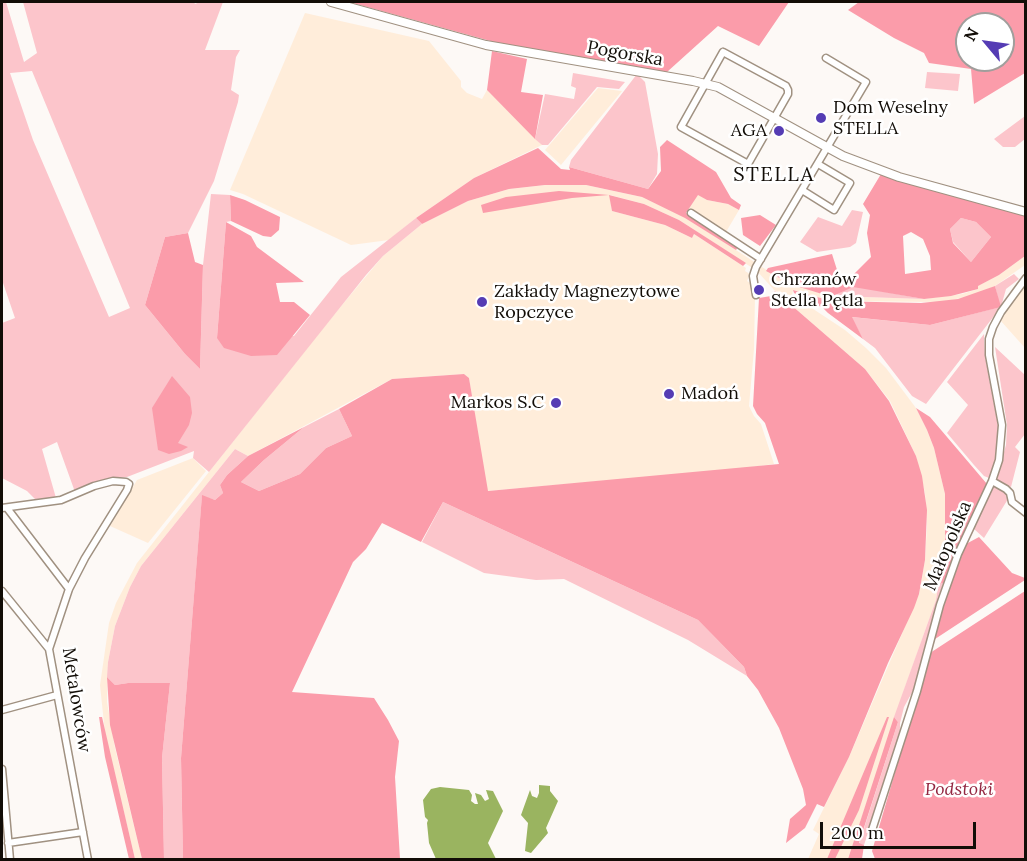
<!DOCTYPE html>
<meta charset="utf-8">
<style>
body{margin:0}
#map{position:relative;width:1027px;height:861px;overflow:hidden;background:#fdf9f6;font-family:Lora,serif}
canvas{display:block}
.frame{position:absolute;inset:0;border:3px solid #120d07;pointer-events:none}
.north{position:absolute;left:955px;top:12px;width:60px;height:60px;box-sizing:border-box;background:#fff;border:2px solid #a09e9c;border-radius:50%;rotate:299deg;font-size:16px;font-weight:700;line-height:24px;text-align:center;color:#120d07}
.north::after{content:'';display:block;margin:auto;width:21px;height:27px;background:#553cb4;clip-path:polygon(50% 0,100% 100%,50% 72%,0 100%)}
.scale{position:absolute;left:820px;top:822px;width:156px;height:27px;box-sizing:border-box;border:3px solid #120d07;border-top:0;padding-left:8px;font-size:18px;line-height:21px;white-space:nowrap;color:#120d07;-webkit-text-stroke:4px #fff;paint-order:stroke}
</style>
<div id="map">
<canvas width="1027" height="861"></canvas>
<div class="frame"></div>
<div class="north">N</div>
<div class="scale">200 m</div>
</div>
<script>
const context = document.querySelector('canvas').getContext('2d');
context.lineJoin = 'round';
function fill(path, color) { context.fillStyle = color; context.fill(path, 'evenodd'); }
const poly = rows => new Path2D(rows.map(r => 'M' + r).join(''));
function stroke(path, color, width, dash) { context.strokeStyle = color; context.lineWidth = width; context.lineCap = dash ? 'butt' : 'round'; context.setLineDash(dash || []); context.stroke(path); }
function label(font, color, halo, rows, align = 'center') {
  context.font = font + ' Lora,serif'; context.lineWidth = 5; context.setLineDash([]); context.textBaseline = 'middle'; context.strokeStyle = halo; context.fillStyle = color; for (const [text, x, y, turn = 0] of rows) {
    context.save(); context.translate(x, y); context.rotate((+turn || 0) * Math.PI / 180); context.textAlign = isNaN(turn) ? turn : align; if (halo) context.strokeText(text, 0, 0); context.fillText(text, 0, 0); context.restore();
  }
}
fill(poly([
 [305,13,429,41,461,81,461,87,467,93,482,99,487,90,542,145,474,178,416,218,389,240,351,245,243,194,230,190],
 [598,88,622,91,561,165,545,150],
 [545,185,586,185,642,197,685,217,779,278,822,294,833,296,924,299,962,294,978,289,977,286,999,275,1025,256,1025,265,995,286,974,295,943,302,831,301,793,290,792,295,845,330,866,348,886,368,916,408,927,430,934,448,945,494,945,544,936,600,903,693,848,859,808,859,819,834,813,830,849,757,919,594,925,560,927,526,925,493,916,456,890,401,865,369,775,291,757,271,679,220,644,204,610,195,612,211,665,225,692,238,694,234,746,268,745,271,750,274,747,281,753,285,755,297,754,349,749,406,754,416,761,424,774,464,730,470,487,491,469,378,464,374,392,379,248,456,235,449,141,566,130,587,115,626,108,662,107,702,115,748,142,859,135,859,105,733,100,685,109,623,116,603,137,563,322,329,383,256,422,224,468,201,509,189],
 [698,194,707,200,728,204,739,210,726,232,688,209],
 [1025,285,1025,348,1000,320],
 [193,458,206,471,148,543,110,526,137,480]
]), '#ffedda');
fill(poly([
 [2,2,6,2,24,62,37,53,23,2,194,2,195,4,200,2,223,2,205,50,240,50,236,57,231,90,239,95,238,102,214,181,188,233,165,237,145,305,185,354,200,369,203,265,211,194,230,195,231,221,226,222,217,338,294,336,341,277,416,218,422,224,383,256,366,275,209,472,193,458,194,451,127,477,113,479,75,492,57,442,42,449,56,498,37,501,27,491,2,478,2,323,15,318,2,280],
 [32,71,130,308,109,317,33,140,10,73],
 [927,72,960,74,958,91,925,88],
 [573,73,625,82,619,89,597,87,548,145,542,145,535,139,545,94,574,99,576,88,571,86],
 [637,74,645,82,658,154,657,174,648,189,569,167,571,160],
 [1025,116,1025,139,1015,147,1003,147,994,139],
 [852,210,863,212,856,243,850,247,817,252,800,242,818,217,842,226],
 [961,218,976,222,991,237,971,262,953,242,950,229],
 [1014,274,1019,279,1006,289,1001,307,926,404,912,396,875,348,863,339,851,317,930,325,1000,307,995,286],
 [853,286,924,299,833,296],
 [984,334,985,356,999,431,997,458,989,478,984,476,974,465,947,433,968,405,947,382],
 [995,347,1025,375,1025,434,1015,447,1020,452,1011,487,996,480,1006,445,1007,425],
 [339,409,352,436,326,448,300,474,259,491,241,482,264,460,304,427],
 [235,449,248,456,227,475,220,485,223,493,215,500,202,496,181,758,183,859,164,859,162,758,170,683,128,683,115,685,107,677,108,662,115,626,130,587,141,566],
 [994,484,1006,492,1008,499,984,538,974,529,991,486],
 [443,502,698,620,744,667,747,676,688,640,564,579,536,580,484,573,422,542],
 [939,581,943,584,936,605,915,687,904,707,900,723,900,735,864,845,859,844,898,722,894,717,936,600]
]), '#fcc5cb');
fill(poly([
 [349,2,789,2,759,46,718,26,667,72,494,42],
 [859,2,1025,2,1025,73,974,104,971,69,929,63,924,53,894,38,848,10],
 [967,24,1003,24,1003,60,967,60],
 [492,51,527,59,521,92,543,95,535,139,487,90],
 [667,140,716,172,731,198,741,205,739,210,728,204,707,200,698,195,686,213,738,247,736,250,685,218,642,197,586,185,545,185,509,189,468,201,422,224,416,218,474,178,538,148,561,169,570,170,569,167,648,189,661,171,660,147],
 [881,174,1025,216,1025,256,999,275,978,286,978,289,951,296,924,299,853,287,833,296,822,294,793,285,766,271,768,268,832,254,838,273,848,280,871,257,867,233,870,215,863,204],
 [961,218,976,222,991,237,971,262,953,243,950,229],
 [911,232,923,239,930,256,931,270,905,274,903,236],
 [559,191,609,195,644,204,679,220,746,263,743,266,694,234,692,238,665,225,612,211,609,195,572,198,483,213,481,205,506,197],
 [230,195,245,200,280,217,279,230,271,237,263,236,231,221],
 [760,215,776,225,760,246,743,235,741,218],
 [226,222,251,236,257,247,304,282,276,283,280,302,294,302,310,315,277,355,251,356,224,348,217,338],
 [188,233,195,262,203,265,200,369,185,354,145,305,165,237],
 [995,286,1001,307,930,325,852,317,863,339,828,313,823,308,794,293,793,290,831,301,921,303,958,299],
 [775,291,865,369,889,401,916,456,922,476,927,510,925,560,919,594,914,608,888,663,849,757,824,807,817,804,805,828,786,843,790,819,806,805,803,789,779,728,758,690,747,676,744,667,698,620,443,502,421,542,382,523,366,549,353,562,292,692,374,698,388,720,399,741,395,777,400,859,183,859,181,758,202,495,215,500,223,493,220,485,227,475,248,456,304,427,264,460,241,482,259,491,300,474,326,448,352,436,339,409,392,379,464,374,469,378,488,491,779,464,765,423,757,414,753,406,759,298,771,296],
 [172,376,190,397,192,413,189,425,178,443,188,447,181,451,169,454,158,450,152,408],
 [916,408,930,417,987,484,943,584,939,581,945,544,945,494,934,448,927,430],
 [979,537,1012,573,1025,578,1025,580,932,641,944,602,966,544],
 [1025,591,1025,859,875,859,872,851,930,653],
 [107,677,115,685,128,683,170,683,162,758,164,859,142,859,110,725],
 [99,717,102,717,135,859,129,859,105,757],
 [887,717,889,717,859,810,835,859,827,859],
 [894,717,898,722,859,843,864,845,862,859,848,859]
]), '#fb9caa');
fill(poly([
 [539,785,550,786,550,791,558,801,546,828,548,833,531,853,525,851,528,823,521,815,530,790,532,796,537,798,539,793],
 [440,787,469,790,472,795,471,801,475,804,478,804,475,793,481,795,485,801,489,799,486,790,493,791,503,811,488,843,496,859,436,859,429,843,427,823,428,820,425,817,423,800,431,789]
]), '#9ab460');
const minor = poly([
 [723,52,786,86,788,90,788,94,748,164,681,127,723,52],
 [802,190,834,210,850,183,818,164],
 [691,213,761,259],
 [756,295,753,276,756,267,866,82,826,58],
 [992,481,1006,489,1010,493,1012,502,1026,513],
 [2,508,61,500,94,486,113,481,126,482,129,484,127,490,85,558,69,589,49,649,88,860],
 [7,508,69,589],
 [2,591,49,649],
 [2,710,57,695],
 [2,769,10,860],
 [872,830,917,691,940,605,958,554,992,481,999,460,1002,425,989,355,989,339,993,327,1001,312,1026,278],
 [8,843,83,832]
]);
const tertiary = poly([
 [331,2,486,45,693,81,718,87,843,156,899,177,1026,212]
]);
stroke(minor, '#a09181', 9);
stroke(tertiary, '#a09181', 10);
stroke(minor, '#fff', 6);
stroke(tertiary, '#fff', 8);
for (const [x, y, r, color] of [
 [821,118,6,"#553cb4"],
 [779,131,6,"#553cb4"],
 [759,290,6,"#553cb4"],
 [482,302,6,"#553cb4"],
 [669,394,6,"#553cb4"],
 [556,403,6,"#553cb4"]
]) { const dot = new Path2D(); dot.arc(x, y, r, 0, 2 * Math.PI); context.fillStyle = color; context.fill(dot); stroke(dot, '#fff', 2); }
label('18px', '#120d07', '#fff', [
 ["Pogorska",625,54,10],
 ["Małopolska",948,546,-67],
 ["Metalowców",76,700,81]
]);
label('18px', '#120d07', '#fff', [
 ["Dom Weselny",833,108],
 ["STELLA",833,129],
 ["AGA",767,131,"right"],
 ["Chrzanów",771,280],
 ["Stella Pętla",771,301],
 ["Zakłady Magnezytowe",494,292],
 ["Ropczyce",494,313],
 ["Madoń",681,394],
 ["Markos S.C",544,403,"right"]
], 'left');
label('italic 18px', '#932741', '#fff', [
 ["Podstoki",959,790]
]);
context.letterSpacing = '1.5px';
label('20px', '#120d07', '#fff', [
 ["STELLA",774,175]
]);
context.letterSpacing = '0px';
</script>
